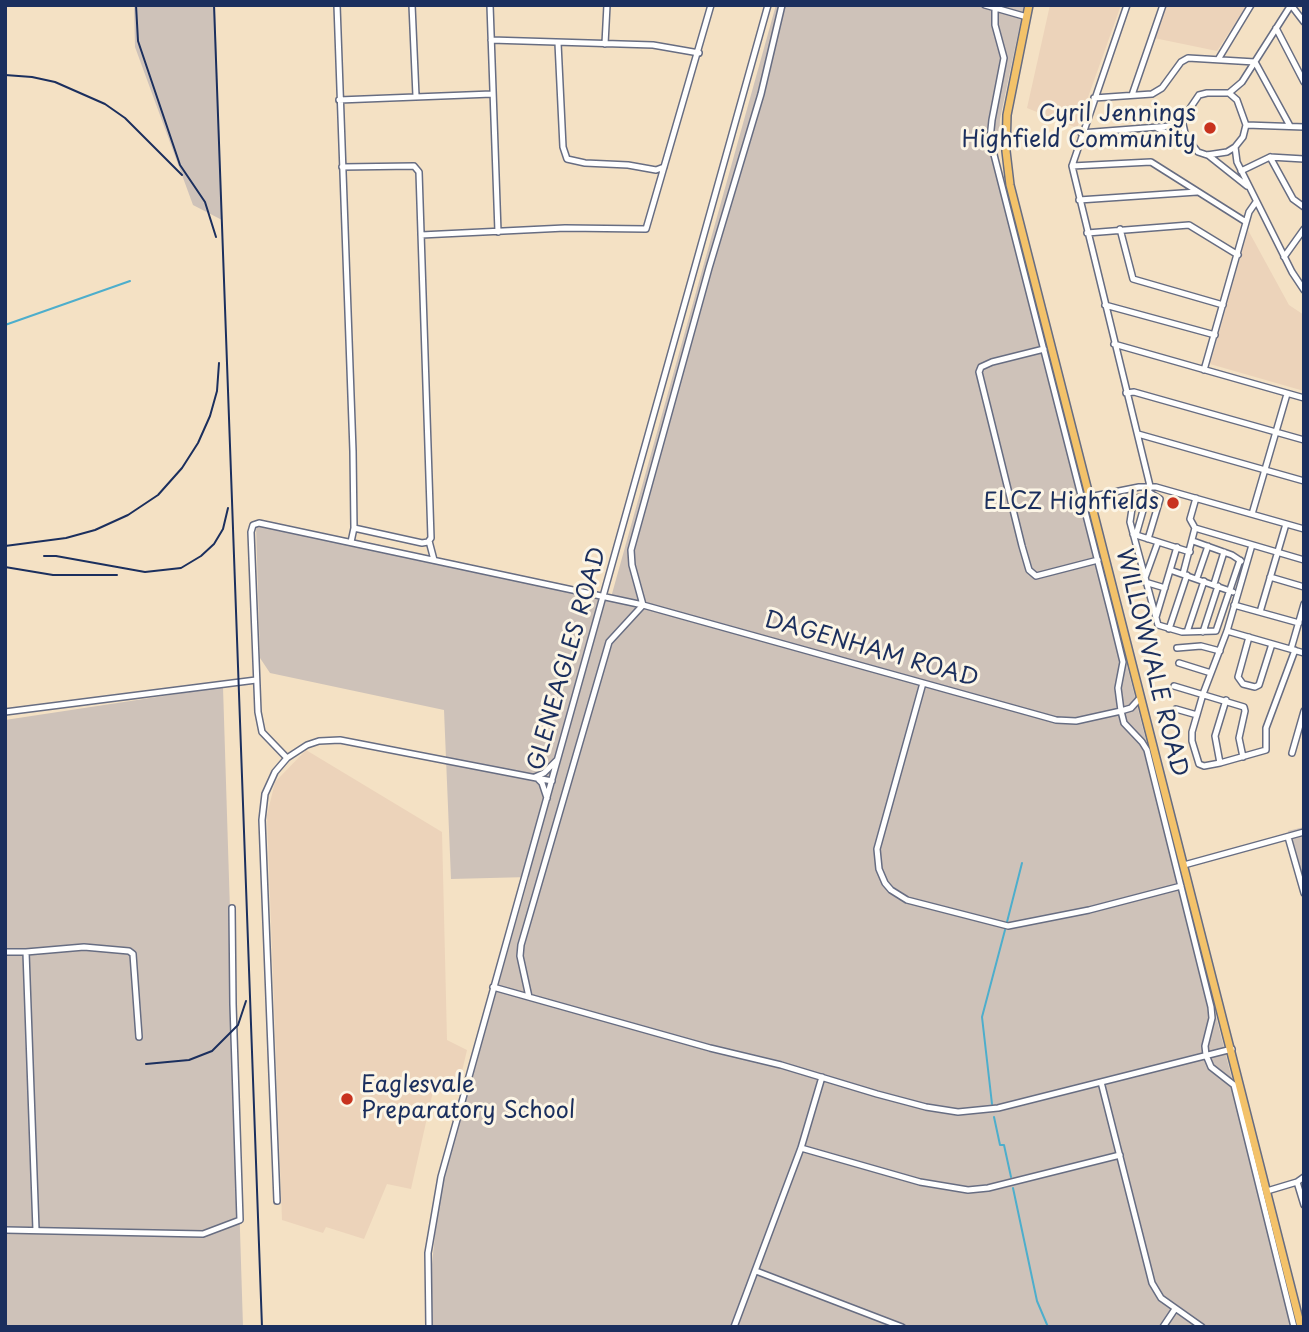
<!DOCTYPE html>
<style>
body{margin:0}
#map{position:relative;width:1309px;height:1332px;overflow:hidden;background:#f4e1c4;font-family:"Playpen Sans",sans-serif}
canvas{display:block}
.frame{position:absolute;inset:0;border:7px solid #1b2f5e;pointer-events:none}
</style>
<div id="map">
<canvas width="1309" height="1332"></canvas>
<div class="frame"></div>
</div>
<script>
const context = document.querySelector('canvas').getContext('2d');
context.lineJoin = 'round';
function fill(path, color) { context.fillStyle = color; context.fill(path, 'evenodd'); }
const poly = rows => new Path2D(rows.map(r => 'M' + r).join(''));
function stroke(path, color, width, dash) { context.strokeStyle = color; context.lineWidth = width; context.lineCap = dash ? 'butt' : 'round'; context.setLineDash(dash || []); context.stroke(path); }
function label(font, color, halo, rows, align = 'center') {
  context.font = font + ' "Playpen Sans",sans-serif'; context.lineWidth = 6; context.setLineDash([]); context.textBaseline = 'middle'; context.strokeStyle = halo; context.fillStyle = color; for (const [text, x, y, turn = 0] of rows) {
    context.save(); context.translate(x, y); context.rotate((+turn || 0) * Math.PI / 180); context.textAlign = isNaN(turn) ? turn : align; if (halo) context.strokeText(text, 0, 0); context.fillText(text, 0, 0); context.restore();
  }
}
fill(poly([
 [1050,5,1121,5,1077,128,1027,108],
 [1165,5,1247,5,1217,51,1154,38],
 [1248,230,1289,305,1304,315,1304,391,1210,364],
 [306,750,442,832,447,1040,467,1050,460,1080,436,1078,411,1189,387,1184,364,1239,326,1227,323,1233,282,1220,267,815,275,782]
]), '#ecd3ba');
fill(poly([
 [134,5,215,5,222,220,193,205,135,47],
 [776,5,1024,5,1000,119,998,158,1295,1327,431,1327,431,1274,439,1195,529,877,451,879,444,710,270,673,260,658,256,525,610,601],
 [223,687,243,1327,5,1327,5,720],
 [1304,827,1304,894,1288,831]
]), '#cec2b9');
stroke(poly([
 [5,325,130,281],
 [1007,922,1022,863],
 [992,1104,982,1017,1005,930],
 [994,1117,1000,1145,1004,1145,1011,1177],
 [1013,1188,1037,1301,1048,1327]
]), '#4daecc', 2);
const minor = poly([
 [337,5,353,451,354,528,351,542],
 [412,5,416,96],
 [490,5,498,232],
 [985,5,1027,17],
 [995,5,995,25,1004,58,992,120,990,139,1111,613,1123,662,1118,688,1121,711,1124,723,1142,742,1147,750,1211,1007,1212,1018,1205,1046,1206,1055,1211,1067,1234,1085,1294,1327],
 [1127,5,1072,166,1150,486,1136,535],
 [1291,5,1304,22],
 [1276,28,1304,82],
 [491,40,653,45,699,53],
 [558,43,563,147,567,159,585,163,628,165,656,170,664,167],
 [605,44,607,5],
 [1219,58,1251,5],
 [1229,93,1242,82,1291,5],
 [1132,95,1163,5],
 [1094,98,1152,94,1162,88,1181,62,1188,58,1255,62,1290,126],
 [339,100,492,94],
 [1246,125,1304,127],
 [1157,128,1189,145],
 [1081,133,1171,126,1182,120],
 [1235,147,1227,152,1207,155,1198,152,1186,137,1182,120,1199,95,1207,93,1229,93,1237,100,1246,125,1243,137,1235,147,1237,162,1292,272,1304,290],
 [1208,155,1247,186],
 [1270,157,1293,199,1304,207],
 [1072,166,1151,162,1246,222],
 [342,167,414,166,419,172,431,538,428,542,422,543,354,528],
 [1241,171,1270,157,1304,159],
 [1079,200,1197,192],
 [1120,229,1133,279,1223,305],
 [1087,233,1189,225,1238,255],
 [421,235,565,228,646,229,711,5],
 [1284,257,1304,229],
 [1105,305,1215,335],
 [1114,344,1304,398],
 [1044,349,992,362,981,367,979,372,1022,546,1029,570,1036,576,1098,560],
 [1204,370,1249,212,1256,202],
 [1126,393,1134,392,1304,440],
 [1138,434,1304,481],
 [1149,496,1136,498,1133,502,1130,522,1158,625,1182,632,1216,631,1240,560],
 [1089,497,1139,487,1156,487,1304,529],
 [1196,498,1190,519,1195,528,1304,560],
 [1252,514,1287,394],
 [1133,534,1190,552],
 [1148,539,1160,499,1150,493],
 [429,541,434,560],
 [1193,541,1232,555,1241,561],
 [1252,545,1227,631,1203,694,1192,732,1192,741,1199,764,1204,766,1220,763,1266,750,1266,728,1295,650],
 [1170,570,1233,592],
 [1183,574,1195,528],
 [1270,577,1304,587],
 [1145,578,1158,542],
 [1197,578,1208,546],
 [1145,582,1165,588],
 [1214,584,1224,552],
 [1234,605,1299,623],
 [1260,612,1286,524],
 [1156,617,1177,547],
 [1169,629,1187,575],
 [1227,631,1304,653],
 [1187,632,1204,581],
 [1203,632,1218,586],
 [1249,637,1238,677,1243,684,1255,687,1259,685,1272,644],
 [1177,648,1201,646,1220,651],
 [1291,649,1304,604],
 [1179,663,1211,673],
 [923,683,877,849,879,869,885,883,891,890,907,900,1008,926,1089,910,1181,886],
 [1174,686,1244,707,1245,711,1239,738,1243,757],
 [1176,709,1197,715],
 [5,712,256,680],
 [1292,753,1304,711],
 [287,758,262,732,258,712,251,532,253,525,259,523,643,605,1056,720,1076,721,1121,711,1131,708,1140,698],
 [1220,763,1215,736,1226,700],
 [535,777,544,773,557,760],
 [538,779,542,783,547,798],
 [1288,837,1304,893],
 [1184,865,1304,832],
 [5,952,26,952,36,1230],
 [26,952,84,947,129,951,133,954,139,1037],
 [493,987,710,1048,781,1065,877,1094,926,1107,958,1112,998,1108,1232,1049],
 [529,997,520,956,521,945,609,642,643,605,632,565,631,550,709,268,761,94,782,5],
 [1101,1082,1152,1283,1161,1298,1202,1327],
 [801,1148,920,1182,968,1190,988,1188,1120,1155],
 [1297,1182,1304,1205],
 [1267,1191,1297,1182,1304,1177],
 [277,1201,262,820,265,794,275,772,287,758,307,745,319,741,340,740,552,781],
 [5,1230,203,1234,240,1220,233,1004,232,908],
 [756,1271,902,1327],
 [429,1327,428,1253,441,1177,768,5],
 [734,1327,801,1148,822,1077],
 [1163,1327,1175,1309]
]);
const major = poly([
 [1029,5,1007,115,1006,151,1010,185,1301,1327]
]);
stroke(minor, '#676d82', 8);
stroke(major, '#676d82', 10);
stroke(minor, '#fff', 5);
stroke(major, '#f3c26a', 7);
stroke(poly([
 [136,5,138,41,180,165,205,202,216,237],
 [214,5,262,1327],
 [5,75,32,77,55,82,105,104,125,118,182,175],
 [5,546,66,538,95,530,128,515,158,495,182,468,198,443,210,416,217,391,219,363],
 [44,556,56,556,145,572,181,568,201,556,214,544,223,529,228,508],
 [5,567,53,575,117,575],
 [146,1064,189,1060,212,1051,238,1025,246,1001]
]), '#1b2f5e', 2);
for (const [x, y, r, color] of [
 [1210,128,7,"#c8321e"],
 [1173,503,7,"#c8321e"],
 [347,1099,7,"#c8321e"]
]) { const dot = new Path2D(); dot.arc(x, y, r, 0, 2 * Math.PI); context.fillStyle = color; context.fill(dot); stroke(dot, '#fcf5e5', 2.5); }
label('23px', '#1b2f5e', '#fcf5e5', [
 ["Cyril Jennings",1196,115],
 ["Highfield Community",1196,141],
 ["ELCZ Highfields",1159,503],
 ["Eaglesvale",361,1086,"left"],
 ["Preparatory School",361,1112,"left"]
], 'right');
label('23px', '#1b2f5e', '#fcf5e5', [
 ["DAGENHAM ROAD",871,650,16],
 ["GLENEAGLES ROAD",568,659,-74],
 ["WILLOWVALE ROAD",1151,663,76]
]);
</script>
